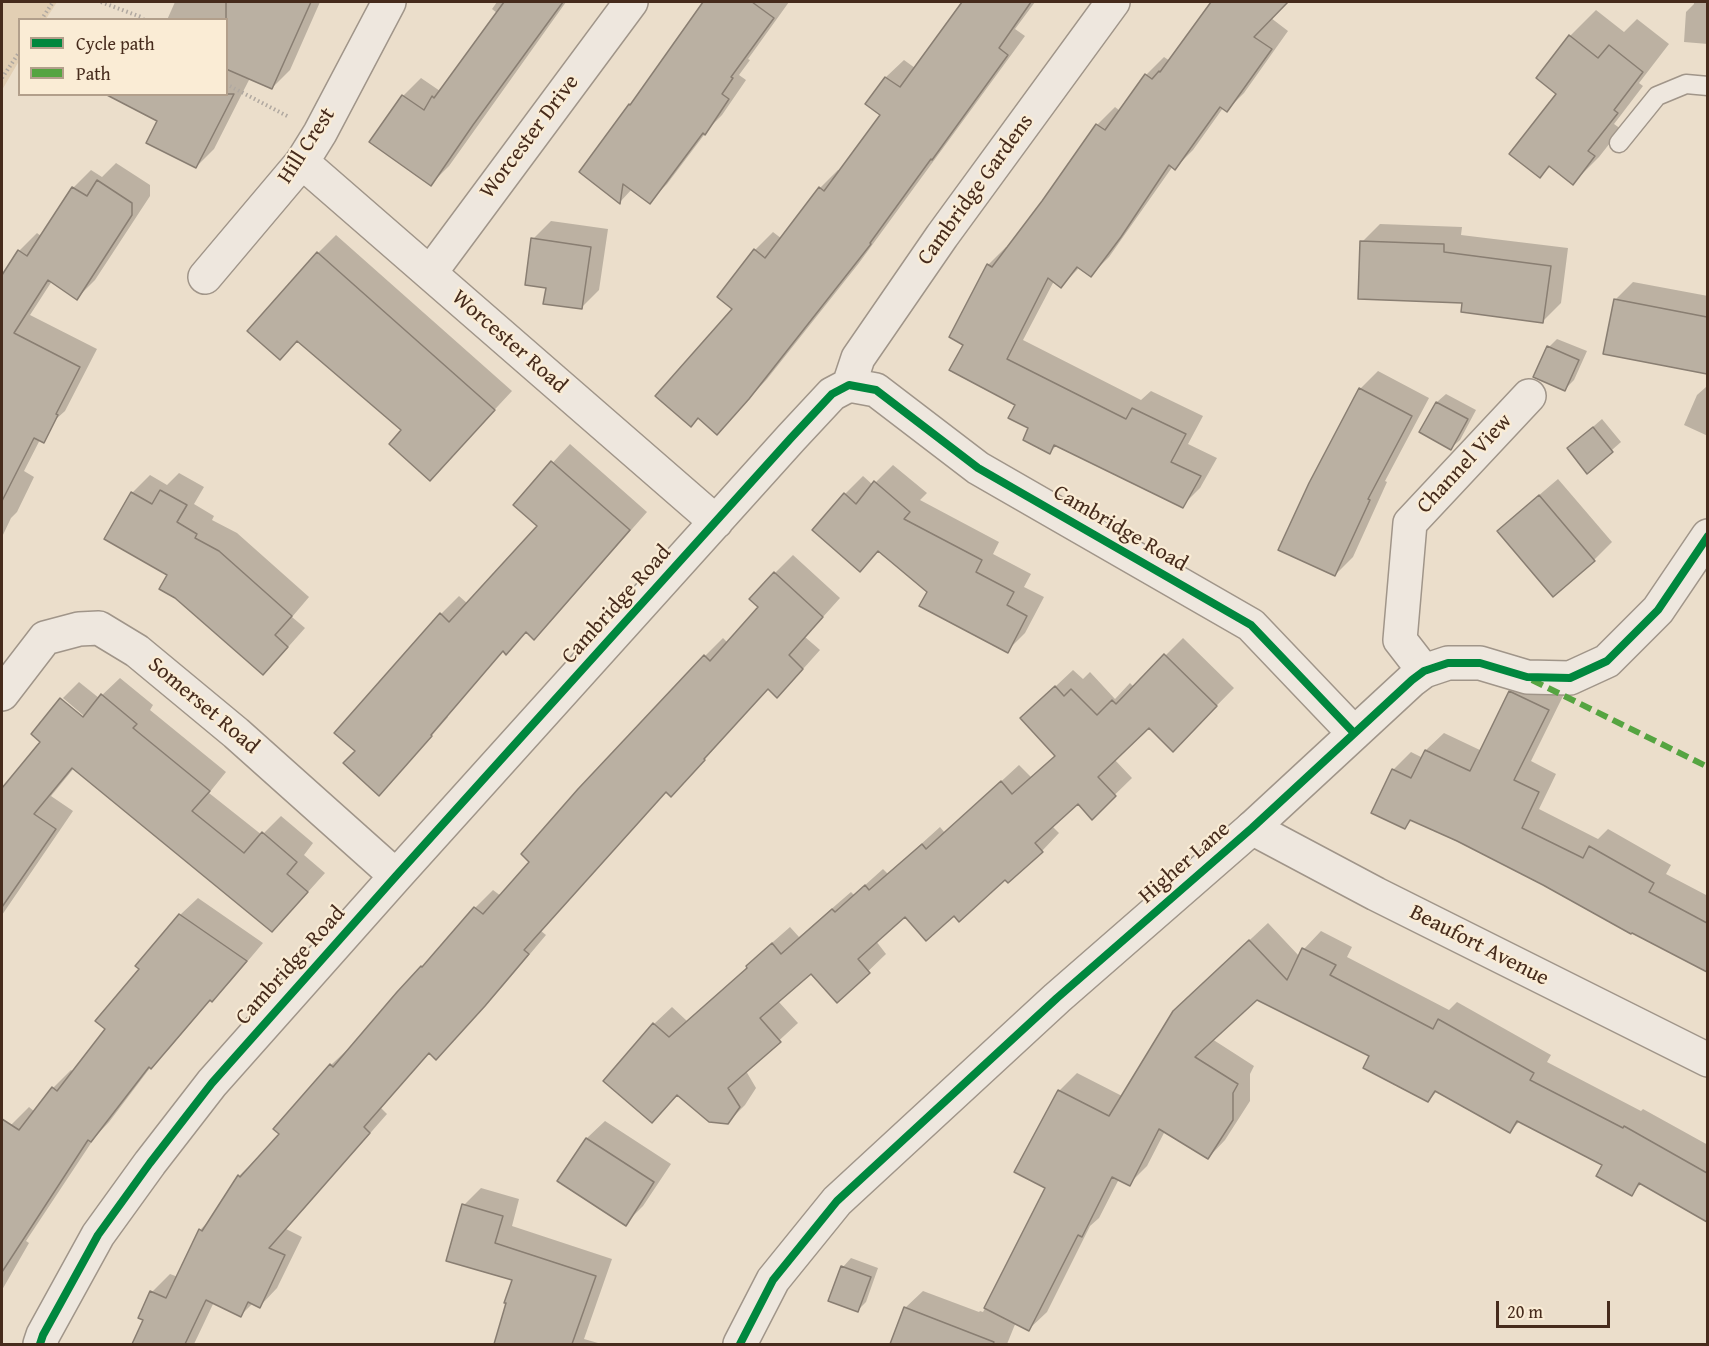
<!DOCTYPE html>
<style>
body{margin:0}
#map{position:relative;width:1709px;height:1346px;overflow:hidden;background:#ebdecb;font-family:"Gentium Book Plus",serif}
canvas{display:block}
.frame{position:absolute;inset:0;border:3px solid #462b1c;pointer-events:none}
.legend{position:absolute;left:18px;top:18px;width:210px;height:78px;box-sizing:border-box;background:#faecd5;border:2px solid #b29f8b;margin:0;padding:8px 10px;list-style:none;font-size:18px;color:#462b1c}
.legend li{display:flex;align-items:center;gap:12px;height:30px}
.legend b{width:30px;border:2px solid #b29f8b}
.scale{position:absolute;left:1496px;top:1301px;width:114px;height:27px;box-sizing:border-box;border:3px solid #462b1c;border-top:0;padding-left:8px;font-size:18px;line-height:21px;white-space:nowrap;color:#462b1c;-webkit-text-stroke:4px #faecd5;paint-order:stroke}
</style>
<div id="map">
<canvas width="1709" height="1346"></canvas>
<div class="frame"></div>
<ul class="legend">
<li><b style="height:8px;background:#00873e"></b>Cycle path</li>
<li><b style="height:8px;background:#55a441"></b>Path</li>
</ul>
<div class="scale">20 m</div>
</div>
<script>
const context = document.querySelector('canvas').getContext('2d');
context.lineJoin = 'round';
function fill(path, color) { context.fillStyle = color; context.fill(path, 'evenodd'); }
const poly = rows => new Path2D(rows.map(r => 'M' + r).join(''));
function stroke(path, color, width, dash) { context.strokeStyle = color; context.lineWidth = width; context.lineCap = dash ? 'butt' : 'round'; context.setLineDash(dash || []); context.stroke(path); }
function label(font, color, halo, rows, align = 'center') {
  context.font = font + ' "Gentium Book Plus",serif'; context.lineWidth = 4.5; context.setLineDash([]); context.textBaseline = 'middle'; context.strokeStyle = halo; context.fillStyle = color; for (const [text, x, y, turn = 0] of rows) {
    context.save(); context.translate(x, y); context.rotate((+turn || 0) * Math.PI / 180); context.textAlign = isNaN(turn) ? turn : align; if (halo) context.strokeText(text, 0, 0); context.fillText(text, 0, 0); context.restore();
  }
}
fill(poly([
 [2,2,57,2,46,19,20,20,19,61,2,90]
]), '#e2cfb4');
fill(poly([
 [175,2,320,2,290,70,272,88,250,78,214,149,196,167,226,94,226,20,167,20],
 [497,2,566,2,449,166,431,184,371,142,403,96,421,78,440,91,497,13,492,9],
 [705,2,789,2,748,59,750,60,739,75,746,80,722,115,710,127,667,184,649,202,632,189,620,202,581,172],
 [964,2,1035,2,1015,29,1025,36,859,263,767,379,734,415,734,309,755,250,773,232,782,239,820,188,838,170,840,172,882,115,886,77,904,60,915,68],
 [1212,2,1287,2,1271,18,1288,31,1244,93,1227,110,1223,108,1193,150,1175,168,1173,166,1109,257,1091,275,1080,267,1061,286,1054,281,1023,340,1141,400,1151,391,1203,416,1188,444,1217,458,1200,488,1182,506,1057,445,1050,452,1030,427,1017,404,965,344,988,265,1006,247,1008,248,1097,125,1115,107,1120,111,1146,75,1164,57,1170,61],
 [1694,2,1708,2,1708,44,1684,42,1686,12,1694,4],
 [1596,10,1624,32,1637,19,1669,44,1639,83,1643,86,1614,124,1621,129,1599,157,1573,183,1551,166,1540,176,1570,36],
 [116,163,150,185,150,196,95,280,77,298,52,281,30,315,97,349,65,411,46,428,24,471,34,477,17,512,11,518,2,537,2,408,7,407,2,405,2,278,19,251,37,233,41,236,73,188,91,170,102,177],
 [551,221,608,229,599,290,581,308,547,287,533,239],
 [1380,224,1462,227,1461,235,1568,248,1561,303,1543,321,1362,242],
 [336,235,512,391,430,479,403,430,298,340,280,358,318,253],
 [1633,282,1708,296,1708,373,1605,353,1615,300],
 [1557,339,1587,351,1574,380,1565,389,1549,347],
 [1378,371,1429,398,1385,481,1387,482,1353,557,1335,575,1310,484,1360,389],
 [1706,387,1708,388,1708,436,1684,425,1697,395],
 [1446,394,1476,410,1460,440,1451,448,1421,432,1437,402],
 [1602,419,1621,442,1588,471,1578,440],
 [570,444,647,512,552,620,534,638,527,631,506,652,504,650,447,716,448,717,396,776,357,751,441,614,459,596,468,604,540,526,515,504],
 [893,465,927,493,920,500,999,542,993,554,1031,574,1024,587,1044,597,1025,633,1007,651,929,592,879,550,860,570,845,494,863,476,873,485],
 [179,473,204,487,194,504,214,516,212,520,237,533,309,597,292,617,305,628,281,655,169,574,132,493,150,475,167,485],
 [1558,479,1612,542,1594,560,1499,531,1517,514],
 [793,555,840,598,805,637,820,650,795,678,768,688,689,777,667,791,541,931,546,935,503,986,454,1040,430,1052,381,1108,387,1114,286,1229,302,1237,277,1288,260,1306,253,1303,241,1315,214,1302,194,1344,134,1344,145,1320,140,1317,152,1292,170,1274,178,1277,200,1230,213,1217,239,1176,257,1158,258,1159,281,1134,331,1065,349,1048,350,1049,475,908,493,890,501,896,705,656,723,638,728,643,760,607,775,573],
 [1183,638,1234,688,1173,750,1149,726,1114,759,1132,778,1092,817,1078,802,1052,826,1059,833,1042,851,954,913,905,915,876,941,886,954,837,1001,812,972,778,1001,798,1023,746,1071,756,1088,745,1105,727,1123,679,1094,652,1121,654,1024,672,1007,687,1021,748,967,765,949,790,927,799,937,851,892,854,895,883,869,888,874,940,827,945,833,1019,765,1031,777,1056,755,1040,701,1073,670,1083,679,1090,672,1115,699,1130,683,1134,687],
 [1528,674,1565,692,1531,761,1556,774,1539,809,1598,839,1608,829,1671,865,1666,874,1708,896,1708,971,1544,883,1412,820,1405,827,1393,770,1411,752,1423,758,1426,750,1444,733,1482,751,1510,692],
 [120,678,153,705,150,710,226,772,209,793,262,835,281,816,313,843,304,855,325,873,290,912,74,768,51,796,73,811,2,915,2,802,12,788,90,721,63,698,79,682,99,698],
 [198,898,263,943,230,982,211,999,169,1049,153,1064,109,1122,95,1137,26,1241,29,1243,2,1290,2,1140,11,1125,29,1107,35,1112,53,1088,71,1070,74,1072,107,1029,141,969,180,915],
 [1268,923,1300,957,1304,949,1321,931,1352,947,1347,957,1449,1010,1457,1002,1551,1055,1547,1062,1641,1111,1643,1109,1708,1145,1708,1221,1642,1183,1631,1194,1604,1165,1520,1121,1510,1131,1437,1091,1428,1101,1371,1055,1257,998,1212,1039,1254,1066,1250,1074,1250,1101,1225,1140,1208,1158,1165,1131,1147,1166,1129,1184,1119,1179,1099,1218,1090,1226,1047,1312,1029,1329,1016,1322,1007,1344,892,1344,905,1308,923,1291,979,1312,980,1311,983,1312,1047,1187,1016,1172,1059,1091,1077,1073,1122,1096,1193,993],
 [605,1121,671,1164,643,1206,625,1224,559,1180,587,1138],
 [481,1188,519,1199,512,1226,612,1259,584,1339,598,1343,598,1344,495,1344,514,1279,464,1205],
 [851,1258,878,1268,866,1302,857,1311,843,1267]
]), '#0003');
const building = poly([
 [226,2,311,2,272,89,226,69,226,2],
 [504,2,563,2,473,125,431,186,369,142,402,95,424,110,432,96,434,98,504,2],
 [703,2,752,2,774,18,731,77,733,78,722,94,729,99,705,135,703,133,650,204,623,184,620,204,579,172,629,104,630,105,703,2],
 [962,2,1031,2,999,48,1008,55,932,160,931,159,870,243,871,244,749,399,717,435,698,418,691,427,655,396,732,309,717,297,754,249,765,258,819,187,824,191,880,115,865,104,885,77,900,87,962,2],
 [1211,2,1288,2,1254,37,1272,49,1227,112,1220,107,1175,170,1169,165,1121,237,1091,277,1077,267,1061,288,1048,278,1007,359,1126,419,1132,408,1186,434,1171,462,1201,476,1183,508,1054,445,1050,454,1023,440,1028,428,1008,418,1015,405,949,370,963,345,949,337,987,264,992,267,1042,201,1096,124,1105,130,1145,74,1152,79,1159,71,1160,72,1211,2],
 [1569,35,1598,58,1609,45,1643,72,1614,110,1618,113,1588,151,1595,156,1573,185,1549,166,1540,178,1509,154,1556,94,1536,78,1569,35],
 [105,94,234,94,196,168,146,143,157,121,105,94],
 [97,180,132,203,132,215,77,300,48,280,14,333,80,367,56,414,58,415,44,443,34,438,2,501,2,275,18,250,27,256,72,187,87,196,97,180],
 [531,238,591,247,582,309,543,304,546,288,525,285,531,238],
 [1360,241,1444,244,1444,252,1551,266,1543,323,1461,312,1462,303,1358,299,1360,241],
 [317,252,495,410,430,481,389,444,401,430,297,341,280,360,247,331,317,252],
 [1614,299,1707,317,1707,374,1603,354,1614,299],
 [1547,346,1579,360,1565,391,1533,377,1547,346],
 [1359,388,1412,416,1368,499,1370,500,1335,576,1278,550,1309,483,1359,388],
 [1436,402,1468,419,1451,450,1419,432,1436,402],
 [1593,427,1613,452,1587,474,1567,448,1593,427],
 [551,461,630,530,534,640,526,632,506,655,503,651,431,735,432,736,379,796,343,763,355,751,334,733,440,613,449,622,537,526,513,505,551,461],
 [874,481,910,512,904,519,982,560,976,572,1014,592,1007,605,1027,616,1008,653,919,606,927,592,878,551,860,572,812,530,844,493,856,504,874,481],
 [160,490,187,505,177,522,197,534,195,538,219,551,292,616,275,635,288,647,263,675,175,598,159,589,167,575,104,539,131,492,152,504,160,490],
 [1539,495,1595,561,1553,597,1497,531,1539,495],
 [774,572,823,617,789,655,803,669,777,698,768,689,704,759,705,760,671,797,666,792,524,950,529,954,485,1006,436,1060,429,1053,364,1127,370,1133,269,1248,285,1255,260,1308,248,1302,241,1317,206,1300,185,1344,132,1344,143,1320,138,1318,150,1291,166,1298,199,1229,202,1231,238,1175,240,1177,279,1134,273,1129,330,1064,333,1067,397,992,421,966,422,967,474,907,483,914,529,862,521,854,578,789,704,655,710,661,758,607,749,599,774,572],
 [1164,654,1217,706,1173,752,1149,728,1098,777,1116,796,1092,820,1078,804,1035,843,1043,852,1008,883,1005,880,959,922,954,916,926,941,905,917,858,959,870,973,837,1003,811,974,760,1018,781,1042,728,1088,740,1107,728,1124,709,1122,677,1095,652,1123,603,1081,653,1023,669,1037,747,968,746,966,772,943,781,954,832,909,835,912,865,885,869,890,922,844,926,849,1001,781,1012,794,1055,756,1020,718,1055,686,1064,696,1071,689,1097,715,1112,700,1116,704,1164,654],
 [1509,691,1549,710,1514,780,1539,792,1522,828,1583,858,1589,846,1654,883,1649,892,1707,923,1707,972,1632,933,1631,934,1543,885,1457,841,1410,820,1405,829,1371,813,1392,769,1411,778,1425,750,1470,771,1509,691],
 [101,694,137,724,133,728,210,791,192,811,244,853,262,832,297,862,287,874,308,892,272,932,72,768,34,814,56,829,2,907,2,788,40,742,31,734,60,698,83,717,101,694],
 [179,914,247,961,212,1002,210,1000,151,1069,149,1067,91,1142,88,1140,2,1272,2,1119,19,1130,52,1087,57,1091,105,1029,95,1021,139,969,135,966,179,914],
 [1249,940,1287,980,1302,948,1336,965,1330,975,1433,1029,1438,1019,1534,1073,1530,1080,1623,1128,1624,1126,1707,1173,1707,1222,1639,1183,1632,1196,1596,1176,1602,1165,1517,1121,1510,1133,1435,1091,1428,1102,1363,1068,1369,1056,1257,1000,1195,1057,1238,1084,1233,1093,1233,1120,1208,1159,1159,1129,1130,1186,1112,1177,1082,1237,1078,1235,1029,1331,984,1308,1045,1188,1014,1172,1058,1090,1109,1116,1173,1011,1249,940],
 [586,1138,654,1182,626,1226,557,1181,586,1138],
 [462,1204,503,1216,495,1243,596,1276,572,1344,494,1344,506,1303,504,1303,512,1280,446,1261,462,1204],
 [841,1266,871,1277,858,1312,828,1301,841,1266],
 [904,1307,994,1342,993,1344,890,1344,904,1307]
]);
fill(building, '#bab0a2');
stroke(building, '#897e72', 1.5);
const service = poly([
 [1619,143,1657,96,1686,84,1708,86]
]);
const minor = poly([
 [302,162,716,522],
 [430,273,631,2],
 [205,277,302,162,320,133,389,2],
 [849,385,858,358,942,236,1113,2],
 [1424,671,1400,640,1410,523,1529,396],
 [2,694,45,638,79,629,99,628,137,651,236,733,396,876],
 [1252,828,1376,894,1708,1060],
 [40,1344,43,1335,98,1235,150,1163,212,1083,396,876,791,438,832,394,849,385,876,390,978,468,1251,625,1354,733]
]);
const tertiary = poly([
 [740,1344,773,1280,837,1201,1057,998,1252,828,1412,680,1424,671,1448,663,1480,663,1527,677,1570,678,1607,661,1658,610,1708,536]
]);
stroke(service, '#a09589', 21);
stroke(minor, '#a09589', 36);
stroke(tertiary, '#a09589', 36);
stroke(poly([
 [101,2,141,17,144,20],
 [41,20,53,2],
 [2,78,20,51],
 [226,84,289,117]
]), '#b0a8a0', 4, [1.5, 3]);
stroke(service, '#eee7de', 18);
stroke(minor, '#eee7de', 33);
stroke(tertiary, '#eee7de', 33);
stroke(poly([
 [1532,680,1708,767]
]), '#55a441', 6, [12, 6]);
stroke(poly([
 [40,1344,43,1335,98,1235,150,1163,212,1083,396,876,791,438,832,394,849,385,876,390,978,468,1251,625,1354,733],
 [740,1344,773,1280,837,1201,1057,998,1252,828,1412,680,1424,671,1448,663,1480,663,1527,677,1570,678,1607,661,1658,610,1708,536]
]), '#00873e', 8);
label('22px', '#462b1c', '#faecd5', [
 ["Worcester Drive",530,137,-53],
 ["Hill Crest",307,146,-57],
 ["Cambridge Gardens",976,190,-54],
 ["Worcester Road",509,342,41],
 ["Channel View",1465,464,-47],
 ["Cambridge Road",1120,529,30],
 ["Cambridge Road",617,605,-48],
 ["Somerset Road",203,706,40],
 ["Higher Lane",1185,863,-41],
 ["Beaufort Avenue",1479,946,27],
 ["Cambridge Road",291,966,-48]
]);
</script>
